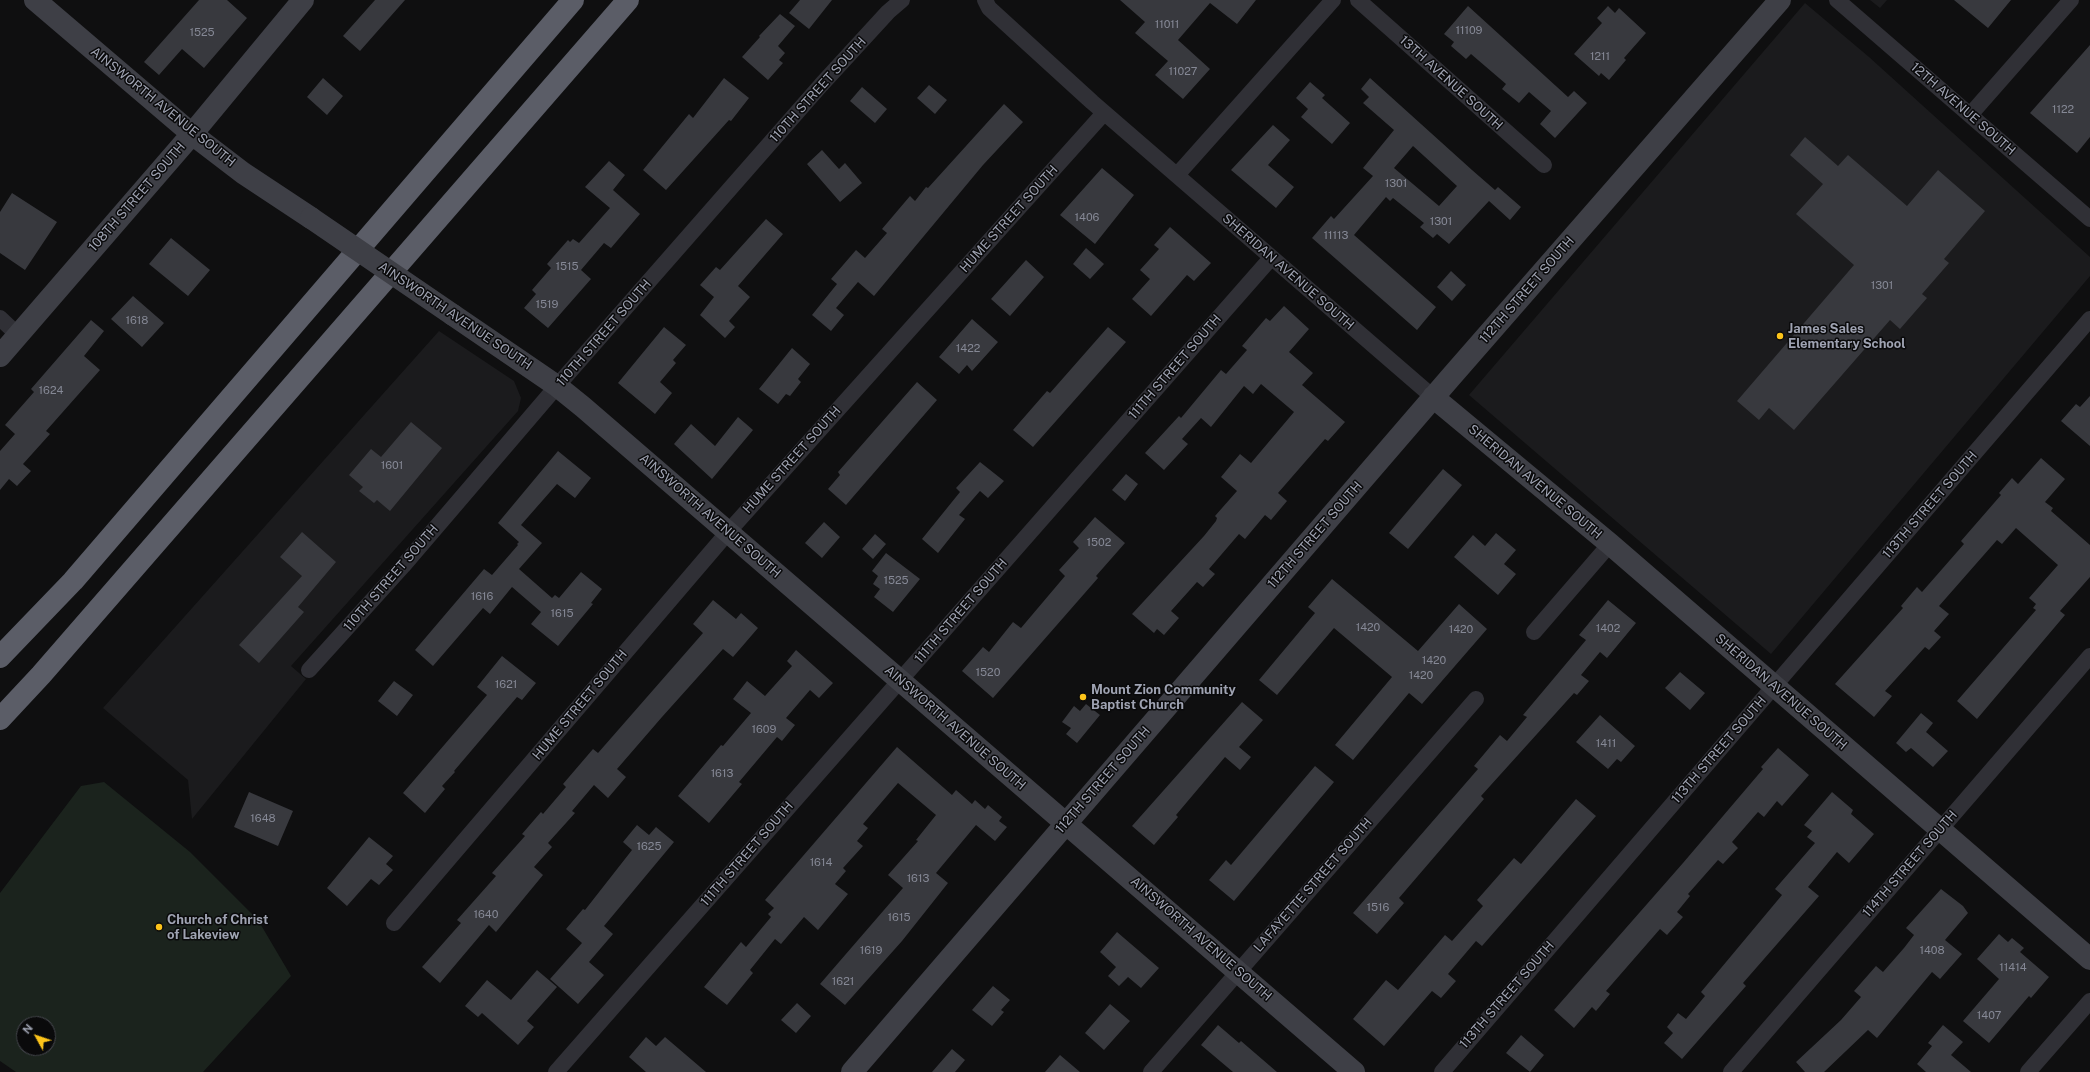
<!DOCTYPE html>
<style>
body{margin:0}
#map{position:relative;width:2090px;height:1072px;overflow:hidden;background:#0f0f10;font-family:"Public Sans",sans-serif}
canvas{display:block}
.north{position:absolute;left:16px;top:1016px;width:40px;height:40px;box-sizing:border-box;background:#0a0a0b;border:1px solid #46474e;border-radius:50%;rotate:310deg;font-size:11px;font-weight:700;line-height:16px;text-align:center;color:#9fa3b2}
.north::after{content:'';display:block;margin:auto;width:14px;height:18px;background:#fdc41a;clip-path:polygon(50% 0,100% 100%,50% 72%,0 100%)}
</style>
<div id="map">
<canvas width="2090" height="1072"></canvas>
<div class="north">N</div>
</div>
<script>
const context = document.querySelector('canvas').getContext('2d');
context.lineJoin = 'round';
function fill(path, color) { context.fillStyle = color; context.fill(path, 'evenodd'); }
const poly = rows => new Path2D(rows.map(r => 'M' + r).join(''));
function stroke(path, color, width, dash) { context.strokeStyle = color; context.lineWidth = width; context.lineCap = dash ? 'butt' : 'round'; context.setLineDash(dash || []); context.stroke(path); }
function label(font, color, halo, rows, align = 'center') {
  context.font = font + ' "Public Sans",sans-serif'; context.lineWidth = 3; context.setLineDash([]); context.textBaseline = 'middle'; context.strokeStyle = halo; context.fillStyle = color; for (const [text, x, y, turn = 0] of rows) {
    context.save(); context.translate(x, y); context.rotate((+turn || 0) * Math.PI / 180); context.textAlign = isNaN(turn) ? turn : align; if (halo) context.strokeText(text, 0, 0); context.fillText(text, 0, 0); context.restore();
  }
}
fill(poly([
 [1870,0,1887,0,1880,8],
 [1805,3,1869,57,2090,257,2090,276,1771,654,1469,395],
 [439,331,514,381,521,398,518,411,291,666,306,679,192,819,188,780,103,708]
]), '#1b1b1d');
fill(poly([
 [104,782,190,852,258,920,291,976,203,1072,16,1072,0,1061,0,893,81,786],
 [24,1024,48,1024,48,1048,24,1048]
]), '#1b231d');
fill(poly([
 [199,0,227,0,247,18,204,68,182,49,159,75,144,62],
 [375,0,405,0,360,51,343,36],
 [800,0,832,0,809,29,789,13],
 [1120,0,1256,0,1237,24,1210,3,1178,40,1210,69,1183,99,1155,75,1168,61,1135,33,1145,22],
 [1954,0,2011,0,1988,28],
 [1468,6,1568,97,1574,91,1587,103,1555,138,1540,124,1551,111,1529,92,1519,103,1502,89,1506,84,1471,54,1466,59,1451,46,1454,42,1444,34],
 [1608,6,1615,13,1619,8,1646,33,1624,58,1626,60,1609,80,1601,73,1599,76,1574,54,1602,23,1597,18],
 [780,14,795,26,778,46,785,53,779,60,783,63,768,80,742,57,760,37,759,36],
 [2090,45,2090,137,2077,153,2030,113],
 [323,78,343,96,327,115,307,97],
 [724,78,749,98,731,121,729,120,666,190,643,170,689,114,693,118],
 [1370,78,1472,170,1495,190,1498,187,1521,207,1510,220,1489,201,1449,244,1437,234,1433,238,1420,227,1424,223,1393,198,1390,201,1386,197,1354,235,1436,307,1417,330,1312,238,1331,216,1334,219,1373,176,1363,168,1394,130,1363,103,1369,97,1361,89],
 [1413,146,1457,186,1439,206,1394,168],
 [1310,82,1325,95,1322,98,1350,123,1332,144,1301,117,1308,109,1296,98],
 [929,85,947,100,935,114,917,98],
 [862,87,887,109,875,123,850,101],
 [1004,104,1023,122,983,165,874,296,858,282,836,308,844,315,831,331,812,315,837,284,831,279,856,250,865,258,887,233,882,229,910,196,915,201,926,187,928,188],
 [1273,125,1290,140,1268,165,1294,187,1276,208,1231,170],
 [1805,137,1838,166,1848,155,1907,206,1938,170,1985,211,1944,259,1949,263,1922,294,1927,298,1900,329,1890,320,1794,430,1769,408,1759,420,1737,401,1854,265,1796,214,1823,184,1790,155],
 [822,150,839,169,845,163,862,183,840,202,807,164],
 [609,161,625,175,613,190,640,214,611,248,604,243,581,270,591,279,548,328,524,308,536,294,532,290,551,268,547,264,568,240,570,242,573,239,579,243,610,208,585,187],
 [1102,168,1134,195,1095,244,1060,215],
 [12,193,57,222,25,270,0,253,0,212],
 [766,219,783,234,738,286,750,297,729,321,735,327,725,338,700,315,714,297,700,285,716,267,720,270],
 [1170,227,1211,263,1194,281,1187,275,1151,316,1132,299,1150,279,1140,270,1159,249,1154,245],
 [171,238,210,270,188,296,149,264],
 [1086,248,1104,264,1090,279,1073,264],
 [1026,260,1044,277,1010,316,991,299],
 [1451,271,1466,285,1452,301,1437,287],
 [133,296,164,323,142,347,111,319],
 [1284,306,1309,329,1289,352,1313,373,1302,385,1345,422,1328,441,1325,439,1278,493,1287,501,1271,520,1265,515,1245,539,1239,534,1209,569,1215,574,1203,587,1197,582,1171,611,1179,618,1164,635,1157,629,1154,633,1132,614,1204,536,1216,521,1217,518,1215,516,1237,491,1221,477,1240,454,1251,463,1294,412,1261,384,1253,394,1244,386,1211,427,1201,418,1182,439,1188,444,1164,470,1145,453,1179,416,1181,418,1221,370,1226,374,1247,350,1242,346,1266,318,1270,321],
 [972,319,998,342,972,371,967,365,959,374,939,357],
 [91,320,104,331,84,356,100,370,46,431,50,434,23,464,31,471,17,486,9,479,0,490,0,451,15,434,5,425,34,392,31,389],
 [664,327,686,345,673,360,676,363,660,382,672,393,655,414,618,383],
 [1108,327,1126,342,1033,447,1013,430,1047,391,1050,393],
 [792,348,810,364,798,379,801,382,790,396,786,394,778,404,759,389],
 [917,382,937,400,846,505,828,489,840,475,838,472],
 [2090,396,2090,446,2061,421,2076,404,2080,407],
 [738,417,753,430,712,479,674,444,691,424,715,446],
 [411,422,442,448,390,511,377,500,374,503,359,491,363,487,349,475,371,449,381,457],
 [558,451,591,478,575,498,557,484,521,525,542,543,519,569,552,598,555,595,559,598,581,572,602,589,591,603,593,604,558,646,531,624,541,612,512,587,490,614,483,608,433,666,415,650,484,569,492,575,518,545,517,544,519,542,498,523],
 [2041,458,2065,479,2045,502,2053,508,2051,511,2090,545,2090,577,2060,611,2065,615,1977,719,1957,701,2036,610,2033,608,2036,604,2029,598,2058,565,2016,528,2002,544,1997,540,1939,606,1949,614,1934,631,1941,637,1929,650,1925,647,1885,691,1892,696,1874,717,1835,684,1903,608,1901,606,1917,587,1922,592,1964,544,1961,541,2001,495,1999,493,2012,478,2018,484],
 [980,462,1004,481,988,498,980,491,959,515,965,519,938,553,922,539,960,492,956,488],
 [1443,469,1462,485,1408,549,1389,533],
 [1126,474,1138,484,1125,501,1112,490],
 [1095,517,1125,543,1096,576,1098,578,993,698,962,671,983,647,989,652,1013,622,1021,628,1065,576,1059,570,1079,548,1073,542],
 [824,522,840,537,822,558,805,543],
 [302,532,336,562,298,607,304,612,259,663,239,645,302,576,280,557],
 [1496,533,1516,550,1504,564,1516,574,1498,595,1454,557,1473,535,1485,546],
 [875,534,886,544,873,559,862,549],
 [886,553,920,579,893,612,874,597,880,589,873,584,878,576,872,571],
 [1332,579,1418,651,1459,604,1487,629,1422,704,1409,693,1353,760,1335,745,1392,677,1334,628,1277,695,1259,680,1315,613,1308,607],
 [713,600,736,619,741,613,758,628,733,657,723,649,662,717,617,769,626,777,608,798,594,785,572,811,575,813,548,843,552,847,534,867,543,875,496,932,489,925,440,983,422,967,461,923,457,920,496,876,492,873,525,836,522,834,541,812,543,814,566,787,563,784,593,749,598,753,703,633,693,624],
 [1608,600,1636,623,1607,658,1600,652,1581,675,1589,681,1577,695,1574,693,1481,796,1484,799,1399,898,1404,903,1377,934,1353,913,1478,769,1474,766,1500,735,1507,741,1527,717,1523,715,1586,640,1579,635],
 [796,650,833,683,819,698,810,690,786,718,795,725,782,741,777,737,739,782,742,784,709,823,678,796,721,745,723,746,751,713,733,699,747,681,765,696,792,666,787,661],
 [502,656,536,683,522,700,517,697,454,771,455,772,442,786,445,789,425,813,403,793,487,695,477,687],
 [1680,672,1705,693,1690,710,1665,688],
 [394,681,413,695,397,716,378,701],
 [1242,702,1263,720,1239,747,1251,757,1240,770,1225,757,1176,815,1178,817,1154,845,1132,826],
 [1086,704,1100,715,1077,743,1066,734,1071,728,1062,722,1074,706,1080,711],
 [1921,713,1933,723,1926,732,1948,751,1933,767,1911,748,1906,752,1896,743],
 [1600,715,1635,746,1621,762,1617,759,1608,769,1576,742],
 [897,747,952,795,956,790,972,804,975,800,985,809,988,805,1002,817,999,821,1007,827,995,841,976,825,936,873,948,883,902,941,845,1005,820,984,903,888,888,875,918,841,916,840,936,815,898,783,863,824,868,828,857,841,863,846,843,868,846,871,835,884,848,894,818,930,804,917,781,944,775,939,750,970,753,973,727,1005,704,987,741,942,746,947,771,917,768,914,774,908,765,900],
 [1778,748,1809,775,1782,806,1777,801,1764,817,1758,812,1732,842,1738,848,1723,864,1718,860,1688,894,1690,896,1677,912,1683,917,1667,935,1660,929,1606,991,1610,994,1596,1011,1592,1007,1574,1028,1554,1010,1683,863,1763,769,1761,767],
 [1315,766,1334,782,1234,901,1209,880,1226,860,1231,865],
 [249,792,293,811,278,846,234,827],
 [1832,792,1853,810,1851,814,1874,834,1849,863,1837,852,1808,887,1819,896,1743,983,1746,986,1682,1059,1664,1043,1673,1033,1667,1027,1678,1013,1686,1019,1705,996,1701,992,1782,895,1775,889,1815,843,1807,837,1812,831,1804,825],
 [1576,799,1596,816,1482,946,1476,941,1448,974,1456,981,1441,998,1432,991,1384,1046,1353,1019,1386,980,1398,990,1445,935,1452,941,1483,906,1477,900,1514,858,1521,864],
 [637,825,649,835,656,827,674,842,604,926,613,934,589,962,604,975,578,1004,550,979,582,943,566,929,583,909,585,910,632,850,623,842],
 [369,837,393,856,386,864,393,870,379,885,371,879,347,906,327,888],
 [1941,889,1963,906,1968,913,1945,940,1962,954,1940,979,1932,972,1877,1038,1868,1030,1824,1072,1805,1072,1796,1062,1841,1020,1861,997,1854,991,1876,966,1883,972,1904,948,1914,935,1906,928],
 [1117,932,1159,968,1141,988,1128,977,1119,986,1108,976,1116,967,1100,952],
 [1999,934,2008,942,2012,938,2024,948,2020,952,2049,977,2031,998,2029,996,1989,1043,1963,1021,1999,979,1977,959],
 [537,970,557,987,527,1021,534,1027,518,1045,482,1013,478,1017,465,1006,487,980,511,1000],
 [993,986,1010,1000,1001,1010,1004,1012,992,1026,972,1010],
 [797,1003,811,1016,796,1033,781,1020],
 [1110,1004,1130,1021,1104,1050,1085,1033],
 [1218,1025,1239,1043,1241,1041,1277,1072,1233,1072,1201,1045],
 [1943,1025,1963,1042,1951,1055,1971,1072,1926,1072,1917,1064,1932,1046,1928,1043],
 [1521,1035,1544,1055,1530,1072,1506,1053],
 [646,1037,656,1046,665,1037,706,1072,646,1072,629,1057],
 [952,1049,965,1060,955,1072,932,1072],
 [1060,1055,1080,1072,1045,1072]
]), '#38393e');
stroke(poly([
 [985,0,989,8,1092,102,1433,397],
 [1358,0,1544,165],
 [1837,0,2090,219],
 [1970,115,2071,0],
 [1177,175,1333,0],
 [0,318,18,335],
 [1534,632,1610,544],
 [309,670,403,566,557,386,821,85,888,12,902,0],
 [394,923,729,531,1104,113],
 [556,1072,1271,258],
 [1151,1072,1476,699],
 [1442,1072,2090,319],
 [1731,1072,2090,656],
 [2028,1072,2090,1001]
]), '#303036', 16);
stroke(poly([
 [35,0,192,134,243,173,311,218],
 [453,315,557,386,583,407,1354,1072],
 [0,356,192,134,303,0],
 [1433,397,1610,544,2090,959],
 [852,1072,1450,378,1780,0]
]), '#3e3f46', 22);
stroke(poly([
 [0,657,73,581,573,0],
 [0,719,41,675,628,0]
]), '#5b5d67', 22);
stroke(poly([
 [311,218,453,315]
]), '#3e3f46', 22);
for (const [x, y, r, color] of [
 [1780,336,4,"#fdc41a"],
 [1083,697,4,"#fdc41a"],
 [159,927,4,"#fdc41a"]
]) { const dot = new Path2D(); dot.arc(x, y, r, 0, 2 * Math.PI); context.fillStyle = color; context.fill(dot); stroke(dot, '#0a0a0b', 1.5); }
label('11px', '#858895', null, [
 ["11011",1167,25],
 ["11109",1469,31],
 ["1525",202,33],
 ["1211",1600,57],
 ["11027",1183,72],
 ["1122",2063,110],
 ["1301",1396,184],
 ["1406",1087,218],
 ["1301",1441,222],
 ["11113",1336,236],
 ["1515",567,267],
 ["1301",1882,286],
 ["1519",547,305],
 ["1618",137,321],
 ["1422",968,349],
 ["1624",51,391],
 ["1601",392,466],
 ["1502",1099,543],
 ["1525",896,581],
 ["1616",482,597],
 ["1615",562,614],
 ["1420",1368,628],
 ["1402",1608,629],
 ["1420",1461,630],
 ["1420",1434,661],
 ["1520",988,673],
 ["1420",1421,676],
 ["1621",506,685],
 ["1609",764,730],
 ["1411",1606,744],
 ["1613",722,774],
 ["1648",263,819],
 ["1625",649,847],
 ["1614",821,863],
 ["1613",918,879],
 ["1516",1378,908],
 ["1640",486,915],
 ["1615",899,918],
 ["1619",871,951],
 ["1408",1932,951],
 ["11414",2013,968],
 ["1621",843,982],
 ["1407",1989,1016]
]);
label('13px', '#9fa3b2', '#0a0a0b', [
 ["13TH AVENUE SOUTH",1451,83,42],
 ["110TH STREET SOUTH",818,90,-48],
 ["AINSWORTH AVENUE SOUTH",163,107,39],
 ["12TH AVENUE SOUTH",1963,109,41],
 ["108TH STREET SOUTH",137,197,-49],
 ["HUME STREET SOUTH",1009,219,-48],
 ["SHERIDAN AVENUE SOUTH",1288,272,41],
 ["112TH STREET SOUTH",1527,290,-49],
 ["AINSWORTH AVENUE SOUTH",455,316,34],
 ["110TH STREET SOUTH",604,333,-49],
 ["111TH STREET SOUTH",1175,367,-49],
 ["HUME STREET SOUTH",792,460,-48],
 ["SHERIDAN AVENUE SOUTH",1535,482,40],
 ["113TH STREET SOUTH",1930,505,-49],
 ["AINSWORTH AVENUE SOUTH",710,516,41],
 ["112TH STREET SOUTH",1315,535,-49],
 ["110TH STREET SOUTH",391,578,-49],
 ["111TH STREET SOUTH",961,611,-49],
 ["SHERIDAN AVENUE SOUTH",1781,692,41],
 ["HUME STREET SOUTH",580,705,-50],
 ["AINSWORTH AVENUE SOUTH",955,728,41],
 ["113TH STREET SOUTH",1719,750,-49],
 ["112TH STREET SOUTH",1103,780,-49],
 ["111TH STREET SOUTH",747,854,-49],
 ["114TH STREET SOUTH",1910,864,-49],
 ["LAFAYETTE STREET SOUTH",1313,885,-49],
 ["AINSWORTH AVENUE SOUTH",1201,939,41],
 ["113TH STREET SOUTH",1507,995,-49]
]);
label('bold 13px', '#9fa3b2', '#0a0a0b', [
 ["James Sales",1788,329],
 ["Elementary School",1788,344],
 ["Mount Zion Community",1091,690],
 ["Baptist Church",1091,705],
 ["Church of Christ",167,920],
 ["of Lakeview",167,935]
], 'left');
</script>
